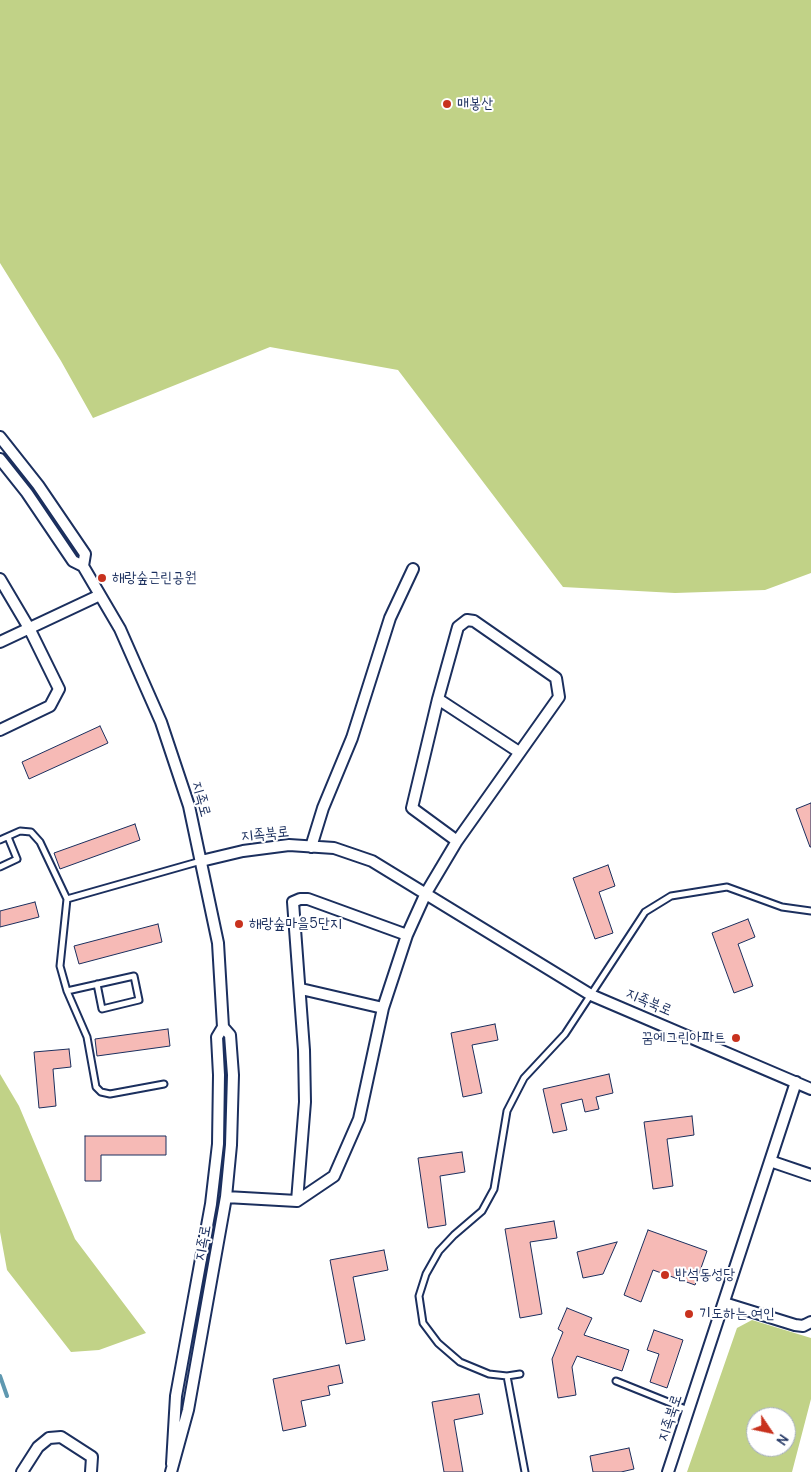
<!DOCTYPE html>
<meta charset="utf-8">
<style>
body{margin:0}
#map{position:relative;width:811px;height:1472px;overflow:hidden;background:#fff;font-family:Delius,sans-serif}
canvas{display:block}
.north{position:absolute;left:746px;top:1407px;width:50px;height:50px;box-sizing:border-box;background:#fff;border:1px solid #a4acbf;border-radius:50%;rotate:124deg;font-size:14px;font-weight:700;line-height:20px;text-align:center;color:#1b2f5e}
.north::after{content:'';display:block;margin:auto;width:18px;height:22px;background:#c8321e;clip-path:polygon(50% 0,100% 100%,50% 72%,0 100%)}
</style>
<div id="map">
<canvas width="811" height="1472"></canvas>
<div class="north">N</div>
</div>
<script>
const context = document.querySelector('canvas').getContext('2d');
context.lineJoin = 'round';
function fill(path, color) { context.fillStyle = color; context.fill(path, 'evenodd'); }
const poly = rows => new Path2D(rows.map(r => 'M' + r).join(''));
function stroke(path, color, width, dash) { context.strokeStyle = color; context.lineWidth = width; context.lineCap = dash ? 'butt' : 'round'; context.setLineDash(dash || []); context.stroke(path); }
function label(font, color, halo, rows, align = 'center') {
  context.font = font + ' Delius,"Poor Story",sans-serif'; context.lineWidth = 4; context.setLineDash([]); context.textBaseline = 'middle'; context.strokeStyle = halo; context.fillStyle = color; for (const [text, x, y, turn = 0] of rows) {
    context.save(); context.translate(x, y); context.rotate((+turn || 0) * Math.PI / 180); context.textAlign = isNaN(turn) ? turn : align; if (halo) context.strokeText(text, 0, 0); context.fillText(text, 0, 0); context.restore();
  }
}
fill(poly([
 [0,0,811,0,811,573,765,590,675,593,563,587,398,370,270,347,93,418,61,361,0,263],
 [0,1074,19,1106,75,1239,146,1333,99,1350,71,1352,7,1270,0,1232],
 [752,1320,811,1338,811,1399,792,1472,687,1472,737,1328],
 [756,1417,786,1417,786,1447,756,1447]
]), '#c1d287');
stroke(poly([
 [0,1376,7,1396]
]), '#5f98b0', 4);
const building = poly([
 [100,726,108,743,29,779,22,762,100,726],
 [811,803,811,847,810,847,796,809,811,803],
 [135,824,140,840,60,869,54,853,135,824],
 [608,865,615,886,599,892,613,933,595,939,573,878,608,865],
 [35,902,39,917,0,927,0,911,35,902],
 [748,919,755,937,738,944,753,986,734,993,712,933,748,919],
 [158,924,162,942,79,964,74,946,158,924],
 [495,1024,498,1040,472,1045,482,1093,463,1097,451,1033,495,1024],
 [168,1029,170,1046,97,1056,95,1039,168,1029],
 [69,1049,71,1067,53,1069,56,1106,39,1108,34,1052,69,1049],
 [609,1074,613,1093,596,1097,599,1109,585,1112,582,1099,561,1104,567,1130,553,1133,543,1089,609,1074],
 [692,1116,694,1135,667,1139,673,1186,653,1189,644,1122,692,1116],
 [85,1136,166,1136,166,1155,101,1155,101,1181,85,1181,85,1136],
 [462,1152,465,1172,440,1176,446,1225,428,1228,418,1158,462,1152],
 [554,1221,557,1238,530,1242,542,1314,520,1318,505,1229,554,1221],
 [648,1230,707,1251,695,1285,653,1270,641,1302,624,1295,648,1230],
 [617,1242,603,1274,583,1278,577,1252,617,1242],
 [384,1250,388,1270,353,1277,365,1340,346,1344,330,1260,384,1250],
 [567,1308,592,1318,584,1335,629,1350,622,1371,577,1356,572,1367,576,1395,558,1398,552,1359,563,1332,558,1329,567,1308],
 [654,1330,683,1340,667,1388,650,1382,659,1354,647,1350,654,1330],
 [339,1365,343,1383,328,1386,330,1395,301,1401,306,1426,283,1431,273,1379,339,1365],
 [479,1394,483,1414,454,1420,463,1472,444,1472,432,1402,479,1394],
 [629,1448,634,1469,621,1472,593,1472,590,1456,629,1448]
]);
fill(building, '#f6bab6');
stroke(building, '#1b2f5e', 1);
const service = poly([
 [0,840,20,831,31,832,40,842,67,899,60,966,67,991,87,1037,96,1087,101,1092,110,1094,164,1084],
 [0,867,17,859,8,837],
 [67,899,201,861],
 [67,991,134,976,139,1000,102,1009,97,984],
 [520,1374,507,1376,489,1374,460,1362,438,1343,423,1323,419,1296,426,1274,439,1251,454,1235,482,1211,494,1189,507,1111,524,1078,565,1034,645,912,671,896,727,887,782,907,811,911],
 [507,1376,525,1472],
 [616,1381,688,1410]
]);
const minor = poly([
 [0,437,38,485,85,554,83,566],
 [0,459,27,493,73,561,83,566,120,629,161,722,189,806,218,943,223,1027,217,1037,219,1075,218,1144,211,1204,176,1396,172,1464],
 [0,579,29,628,59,689,50,706,0,730],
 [0,642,100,595],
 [438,699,519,752],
 [311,847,323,808,352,738,390,618,413,569],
 [201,861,243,851,289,845,334,848,372,861,591,995,811,1089],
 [301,989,383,1008],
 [770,1161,811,1175],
 [226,1197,297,1201,334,1176,359,1119,383,1008,407,935,426,893,457,841,559,697,556,678,474,621,467,620,458,627,438,699,412,808,457,841],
 [297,1201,305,1102,304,1050,293,902,300,899,308,899,407,935],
 [724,1303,795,1325,803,1326,811,1322],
 [22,1472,38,1447,49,1438,61,1437,92,1457,91,1472],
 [171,1472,188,1410,226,1197,231,1145,233,1075,230,1035,223,1027],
 [668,1472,796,1082]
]);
stroke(service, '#1b2f5e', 9);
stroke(minor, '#1b2f5e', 14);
stroke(service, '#fff', 5);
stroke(minor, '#fff', 10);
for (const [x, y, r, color] of [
 [447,104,5,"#c8321e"],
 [102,578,5,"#c8321e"],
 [239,924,5,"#c8321e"],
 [736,1038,5,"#c8321e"],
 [665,1275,5,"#c8321e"],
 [689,1314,5,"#c8321e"]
]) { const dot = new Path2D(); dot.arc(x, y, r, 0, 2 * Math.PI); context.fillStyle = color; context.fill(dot); stroke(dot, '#fff', 2); }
label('15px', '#1b2f5e', '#fff', [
 ["매봉산",457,104],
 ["해랑숲근린공원",112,578],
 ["해랑숲마을5단지",249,924],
 ["꿈에그린아파트",726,1038,"right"],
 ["반석동성당",675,1275],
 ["기도하는 여인",699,1314]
], 'left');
label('15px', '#1b2f5e', '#fff', [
 ["지족로",201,799,74],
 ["지족북로",265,834,-6],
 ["지족북로",649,1002,23],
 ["지족로",203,1243,-80],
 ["지족북로",670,1418,-72]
]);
</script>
